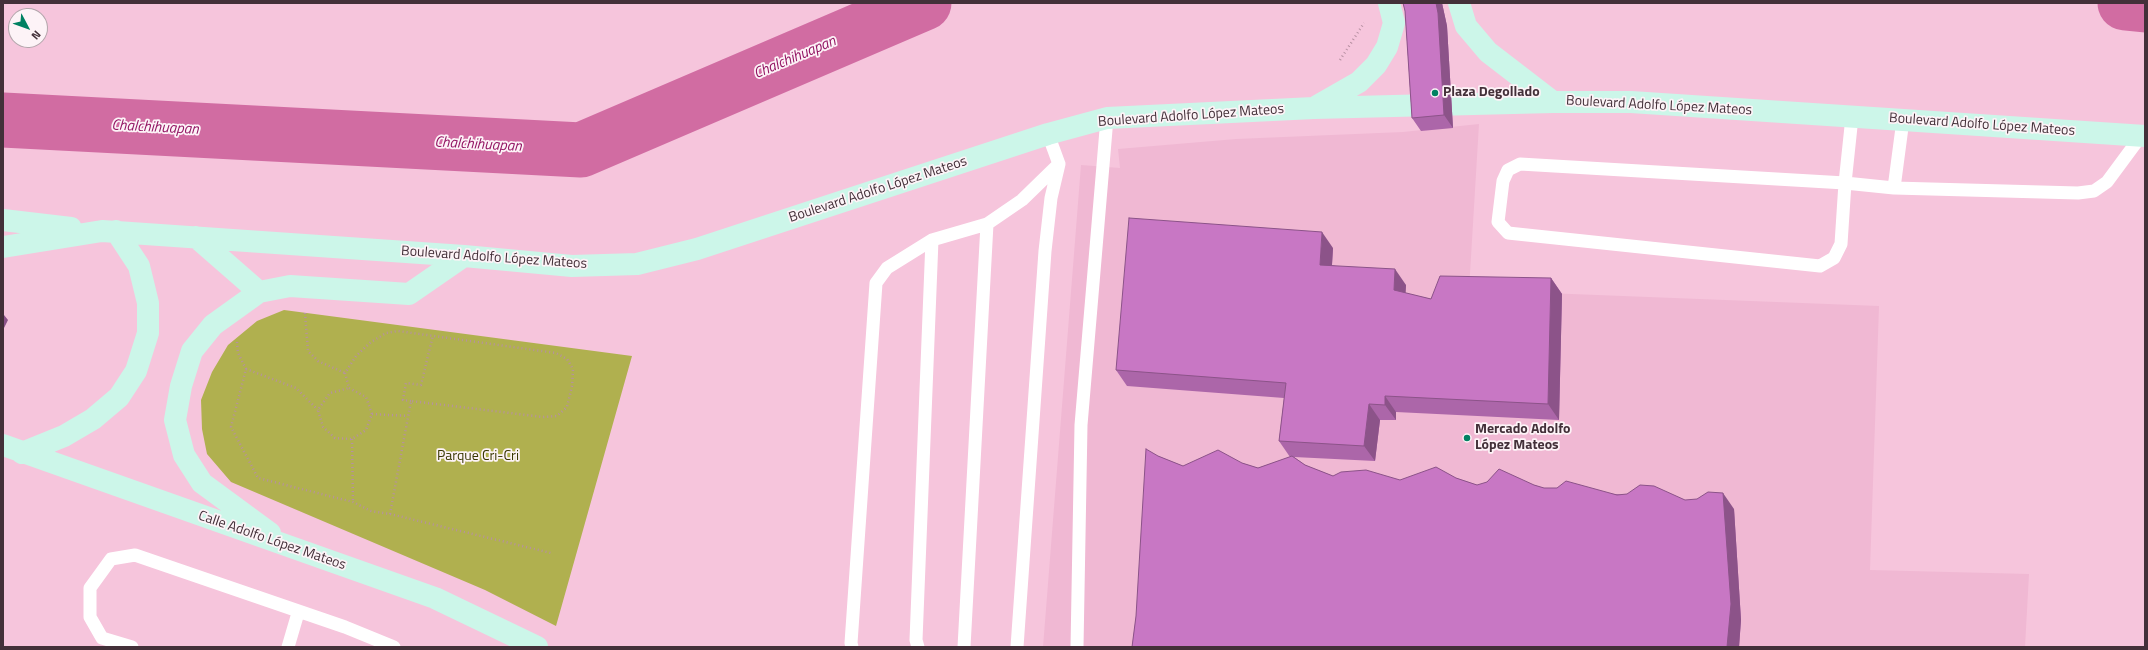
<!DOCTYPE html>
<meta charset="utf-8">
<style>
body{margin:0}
#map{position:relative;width:2148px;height:650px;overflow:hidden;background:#f6c5dc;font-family:"Titillium Web",sans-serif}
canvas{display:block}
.frame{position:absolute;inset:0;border:4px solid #433039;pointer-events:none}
.north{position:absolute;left:8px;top:8px;width:40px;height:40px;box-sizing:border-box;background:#fdf3f7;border:1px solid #b3a5ab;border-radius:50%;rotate:131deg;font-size:11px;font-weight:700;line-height:16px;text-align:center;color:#433039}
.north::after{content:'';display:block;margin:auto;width:14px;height:18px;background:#008162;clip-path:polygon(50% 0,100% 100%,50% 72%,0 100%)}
</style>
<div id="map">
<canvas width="2148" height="650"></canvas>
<div class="frame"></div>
<div class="north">N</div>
</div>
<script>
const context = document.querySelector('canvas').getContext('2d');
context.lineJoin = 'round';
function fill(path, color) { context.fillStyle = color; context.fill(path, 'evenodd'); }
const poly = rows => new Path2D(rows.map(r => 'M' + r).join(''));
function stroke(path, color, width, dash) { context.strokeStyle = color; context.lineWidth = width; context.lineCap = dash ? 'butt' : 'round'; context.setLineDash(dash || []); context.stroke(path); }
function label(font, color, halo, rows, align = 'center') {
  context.font = font + ' "Titillium Web",sans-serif'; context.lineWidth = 3.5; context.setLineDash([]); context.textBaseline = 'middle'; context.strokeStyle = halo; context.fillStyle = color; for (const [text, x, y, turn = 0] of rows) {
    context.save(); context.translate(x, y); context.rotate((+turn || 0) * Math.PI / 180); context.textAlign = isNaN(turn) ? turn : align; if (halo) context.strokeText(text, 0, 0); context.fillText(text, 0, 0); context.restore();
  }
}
fill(poly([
 [1479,124,1469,290,1879,306,1870,570,2029,574,2025,647,1043,647,1081,165,1120,168,1118,149,1236,139,1403,132]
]), '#f0b8d3');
fill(poly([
 [284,310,632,356,556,626,485,590,231,482,207,454,202,429,201,400,212,372,228,345,257,321]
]), '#b0b04f');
stroke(poly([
 [2125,3,2145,5],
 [3,120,581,150,924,3]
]), '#d16ca2', 55);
stroke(poly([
 [1340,60,1364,23],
 [305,313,308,351,318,361,345,373],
 [237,342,238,353,246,369,231,427,258,478,353,502,371,511,390,514,411,401,543,417,557,416,567,407,572,386,573,369,567,359,556,353,398,331,386,333,371,342,356,356,345,373,349,388],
 [246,369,296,388,318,410],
 [349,388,366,397,372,414,366,430,352,439,335,438,323,427,318,410,330,393,349,388],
 [411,401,403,400,406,383,421,385,433,335],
 [372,414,408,416],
 [352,439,353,502],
 [390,514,551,553]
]), '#b790a2', 2.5, [1, 3]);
stroke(poly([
 [1852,117,1845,183,1841,244,1834,258,1820,266,1508,233,1498,222,1503,181,1508,170,1520,164,1845,183,1894,188,2078,193,2094,191,2107,182,2141,136],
 [1894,188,1903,120],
 [132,647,102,638,90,617,90,588,111,559,135,555,345,627,394,647],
 [288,647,298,613],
 [852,647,851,643,876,283,887,268,932,240,987,224,1022,200,1059,164],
 [918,647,916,640,932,240],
 [964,647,987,224],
 [1017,647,1045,251,1051,198,1059,164,1048,134],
 [1077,647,1081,425,1107,118]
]), '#fff', 13);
stroke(poly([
 [1459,3,1466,26,1488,52,1553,102],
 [1317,106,1359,82,1376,65,1387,47,1394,23,1389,3],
 [3,220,71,228],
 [196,237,259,292],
 [3,247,102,231,464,256,572,266,637,264,697,249,1048,134,1107,118,1314,108,1553,102,1631,102,2145,136],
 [3,445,435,598,537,647],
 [22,453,64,436,93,419,119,397,136,371,148,333,148,303,139,266,116,231],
 [270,533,202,483,184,455,175,420,181,386,192,351,213,325,259,292,290,286,409,294,464,256]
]), '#ccf6e9', 22);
fill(poly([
 [1403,3,1442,3,1447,26,1453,128,1421,131,1412,118,1405,11],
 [1333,248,1332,265,1406,285,1405,293,1431,299,1551,278,1562,294,1559,420,1396,412,1396,420,1380,420,1375,461,1294,457,1305,465,1333,476,1400,480,1456,478,1477,485,1534,485,1544,488,1685,500,1734,509,1741,620,1739,647,1132,647,1158,456,1183,466,1242,463,1258,468,1290,457,1279,441,1284,398,1127,386,1116,370]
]), '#ac66a9');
fill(poly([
 [1436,3,1442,3,1447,26,1453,128,1444,115],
 [1322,232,1333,248,1331,280,1320,265],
 [1395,269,1406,285,1405,306,1394,290],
 [1551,278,1562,294,1559,420,1548,404],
 [4,315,8,320,3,330,3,317],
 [1385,396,1396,412,1396,420,1385,405],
 [1369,404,1380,420,1375,461,1364,446],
 [1723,493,1734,509,1741,620,1739,647,1727,647]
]), '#8c5389');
const building = poly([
 [1403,3,1436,3,1438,13,1444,115,1412,118,1405,11,1403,3],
 [1129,218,1322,232,1320,265,1395,269,1394,290,1431,299,1440,276,1551,278,1548,404,1385,396,1385,405,1369,404,1364,446,1279,441,1286,383,1116,370,1129,218],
 [1146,449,1158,456,1183,466,1218,450,1242,463,1258,468,1292,456,1305,465,1333,476,1341,472,1366,470,1400,480,1436,467,1456,478,1477,485,1487,482,1499,469,1534,485,1544,488,1557,488,1566,481,1617,495,1627,494,1640,485,1654,486,1685,500,1697,499,1708,492,1723,493,1731,604,1727,647,1132,647,1136,616,1146,449]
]);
fill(building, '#c877c4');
stroke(building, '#8c5389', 1);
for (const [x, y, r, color] of [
 [1435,93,4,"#008162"],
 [1467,438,4,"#008162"]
]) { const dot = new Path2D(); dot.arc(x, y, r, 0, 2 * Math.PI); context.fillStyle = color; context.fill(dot); stroke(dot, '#fdf3f7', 1.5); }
label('bold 14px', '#433039', '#fdf3f7', [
 ["Plaza Degollado",1443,93],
 ["Mercado Adolfo",1475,430],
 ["López Mateos",1475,446]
], 'left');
label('14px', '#433039', '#fdf3f7', [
 ["Boulevard Adolfo López Mateos",1659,106,3],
 ["Boulevard Adolfo López Mateos",1191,116,-4],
 ["Boulevard Adolfo López Mateos",1982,125,4],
 ["Boulevard Adolfo López Mateos",878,190,-18],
 ["Boulevard Adolfo López Mateos",494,258,4],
 ["Calle Adolfo López Mateos",272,541,19]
]);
label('14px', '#373601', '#fdf3f7', [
 ["Parque Cri-Cri",478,457]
]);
label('italic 15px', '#931664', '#fdf3f7', [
 ["Chalchihuapan",795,58,-23],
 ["Chalchihuapan",155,128,3],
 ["Chalchihuapan",478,145,3]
]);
</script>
